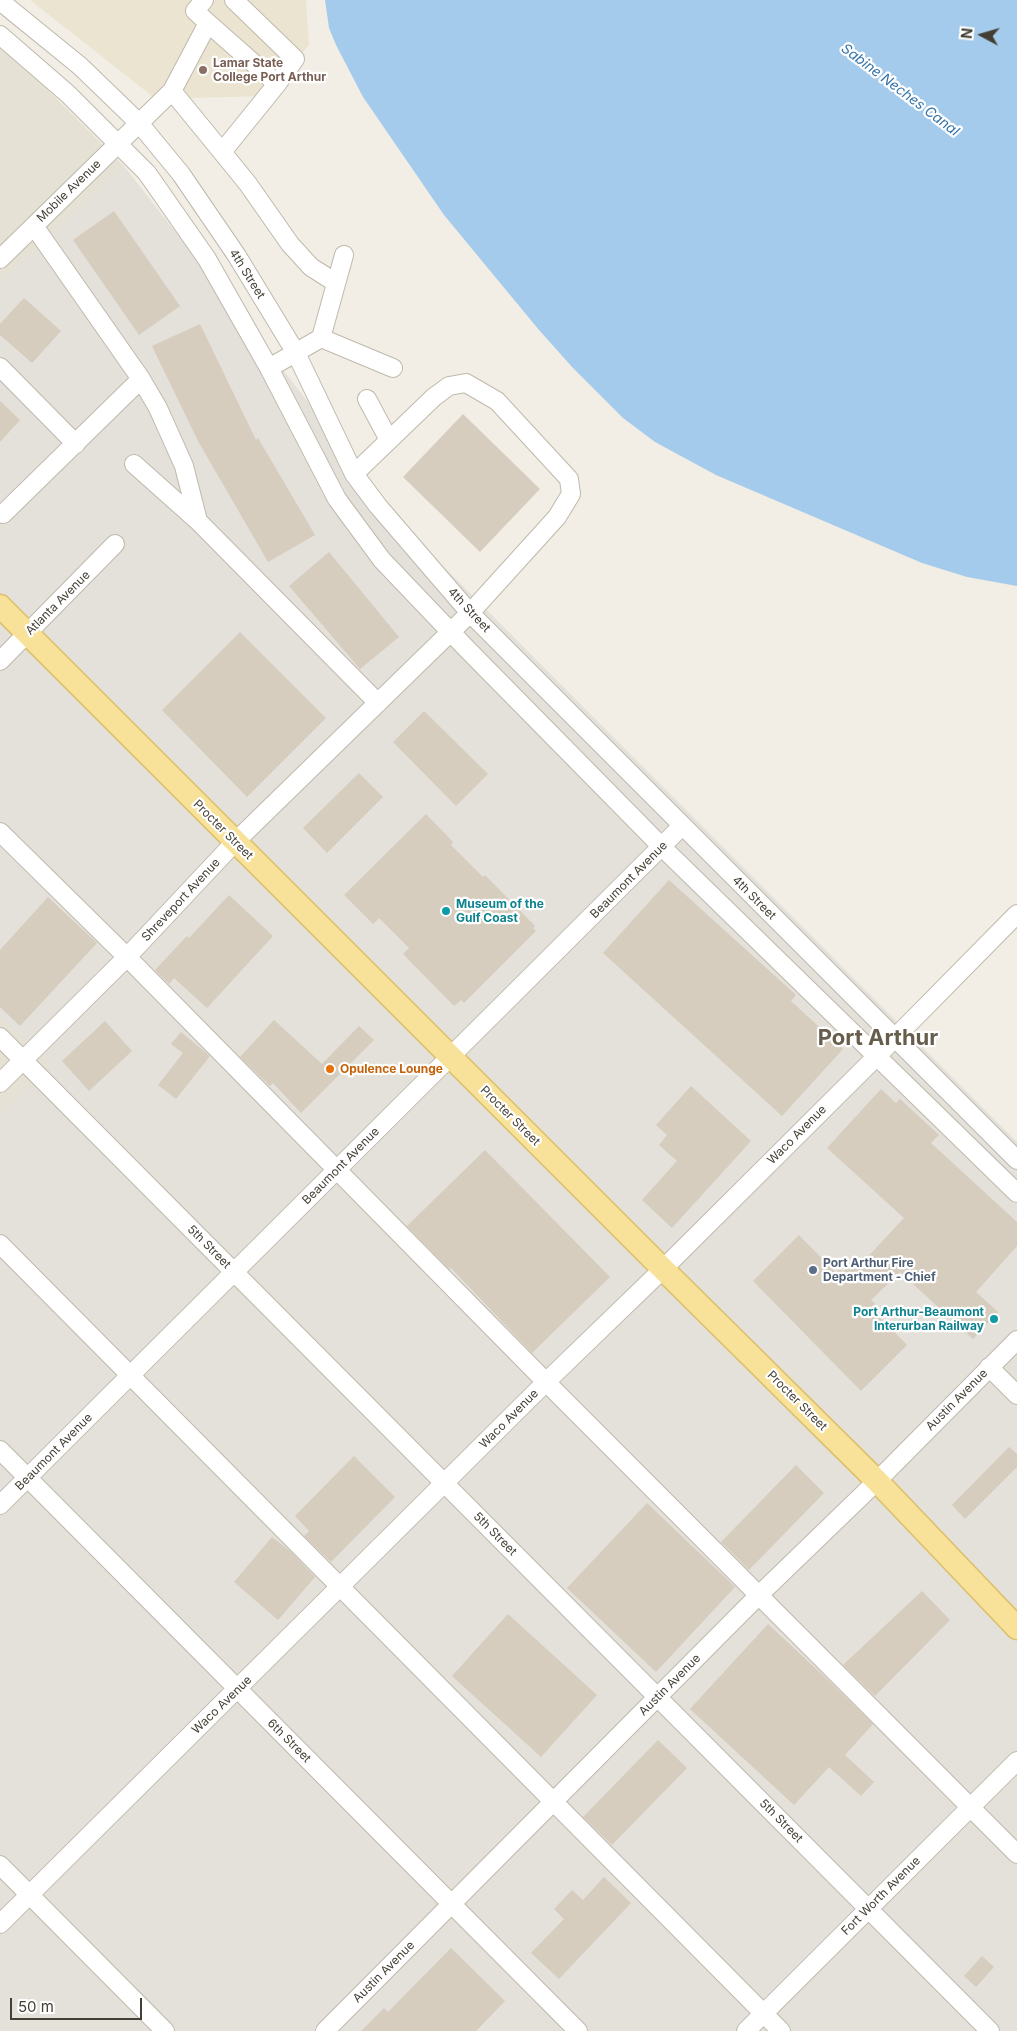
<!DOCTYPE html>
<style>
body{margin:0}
#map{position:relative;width:1017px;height:2031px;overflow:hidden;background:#f2eee5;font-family:Inter,sans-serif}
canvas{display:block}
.north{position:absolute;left:957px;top:10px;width:50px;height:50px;-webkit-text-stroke:4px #fff;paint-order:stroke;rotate:276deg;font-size:14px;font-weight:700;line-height:20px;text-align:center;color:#443f35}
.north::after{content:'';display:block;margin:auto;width:18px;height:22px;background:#443f35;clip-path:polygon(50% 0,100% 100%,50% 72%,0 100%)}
.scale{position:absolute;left:10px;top:1998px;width:132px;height:22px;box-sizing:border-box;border:2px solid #443f35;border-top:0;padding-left:6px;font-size:15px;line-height:18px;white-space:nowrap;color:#443f35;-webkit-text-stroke:4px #fff;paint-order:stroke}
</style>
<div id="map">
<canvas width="1017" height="2031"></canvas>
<div class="north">N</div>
<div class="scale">50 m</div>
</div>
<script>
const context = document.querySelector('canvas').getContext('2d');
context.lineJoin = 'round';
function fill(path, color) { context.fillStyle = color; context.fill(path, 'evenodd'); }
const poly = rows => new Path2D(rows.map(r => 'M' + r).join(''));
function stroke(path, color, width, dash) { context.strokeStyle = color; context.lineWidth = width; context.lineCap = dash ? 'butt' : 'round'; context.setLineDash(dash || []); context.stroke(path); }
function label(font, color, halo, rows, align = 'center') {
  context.font = font + ' Inter,sans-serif'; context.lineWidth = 4.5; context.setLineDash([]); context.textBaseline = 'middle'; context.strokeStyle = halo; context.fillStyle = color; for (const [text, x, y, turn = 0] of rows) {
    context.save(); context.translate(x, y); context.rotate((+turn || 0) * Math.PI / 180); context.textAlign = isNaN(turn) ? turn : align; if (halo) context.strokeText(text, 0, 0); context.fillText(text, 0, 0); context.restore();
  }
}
fill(poly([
 [0,48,17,59,124,166,0,282],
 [0,1016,50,1066,0,1116]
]), '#e5e1d4');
fill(poly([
 [124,166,410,533,1017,1142,1017,2031,0,2031,0,1116,49,1066,0,1016,0,282]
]), '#e4e0da');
fill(poly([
 [30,0,306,0,309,45,264,96,156,99]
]), '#eae4d0');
fill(poly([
 [325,0,1017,0,1017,586,967,577,922,563,716,475,655,442,623,418,573,368,539,330,444,215,363,97,336,45,329,28]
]), '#a5cbec');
fill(poly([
 [114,211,180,306,139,335,73,240],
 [24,298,61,331,32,363,0,335,0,324],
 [200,324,256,440,258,438,315,535,268,562,198,441,152,346],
 [0,401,20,420,0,442],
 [463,414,540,489,480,552,403,477],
 [329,552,399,637,360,669,289,586],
 [240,632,326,718,247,797,162,710],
 [424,711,488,774,456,806,393,742],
 [359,773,383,797,327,853,303,828],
 [426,814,453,842,451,845,483,877,485,875,535,926,533,928,536,931,464,1003,461,1000,454,1006,403,954,409,948,379,918,373,924,344,895],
 [669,880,796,995,791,1001,843,1049,782,1116,603,953],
 [229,895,273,936,207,1008,174,978,169,984,155,970,187,936,189,938],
 [48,897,97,943,20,1026,0,1007,0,950],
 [274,1020,322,1064,359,1026,374,1040,301,1113,273,1083,270,1086,240,1057],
 [105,1021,132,1051,89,1091,62,1061],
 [181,1032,210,1056,176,1099,158,1085,183,1053,171,1044],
 [691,1086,751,1141,672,1228,642,1200,677,1161,659,1145,667,1135,656,1125],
 [881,1089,896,1103,900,1099,939,1135,931,1143,1017,1222,1017,1246,976,1292,998,1312,973,1339,900,1272,871,1300,875,1304,871,1308,907,1345,861,1391,753,1281,799,1235,836,1273,840,1269,843,1272,858,1258,862,1263,904,1218,827,1148],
 [485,1150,610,1277,532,1353,451,1268,449,1269,407,1226],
 [1009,1447,1017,1454,1017,1467,965,1519,952,1505],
 [354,1456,395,1497,331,1562,304,1536,309,1531,295,1516],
 [796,1465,824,1493,749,1570,721,1542],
 [647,1503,735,1587,656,1672,567,1588],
 [272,1537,290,1551,315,1577,278,1620,234,1582],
 [922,1591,950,1620,875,1696,843,1665],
 [508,1614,597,1695,541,1757,452,1676],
 [768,1624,828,1680,873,1724,845,1755,874,1782,861,1796,829,1767,794,1805,690,1709],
 [658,1740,687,1768,612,1845,583,1817],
 [604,1877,631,1903,559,1979,531,1953,564,1919,554,1909,572,1890,583,1900],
 [451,1948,505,2001,476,2031,361,2031,384,2008,388,2012],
 [982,1956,994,1967,976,1987,964,1976]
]), '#d6cdbf');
const minor = poly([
 [204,0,195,11,208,23],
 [234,0,295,59,277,84],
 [0,1,80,66,139,123,181,174,237,256,296,353,354,474,378,506,470,613,1017,1160],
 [0,35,68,94,147,173,207,259,269,368,337,499,382,560,465,647,662,847,1017,1193],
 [222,152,277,84,208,23,172,91,222,152,248,184,290,244,311,267,336,283],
 [0,259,172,91],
 [321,338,344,255],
 [0,367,76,444],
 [269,368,321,338,393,368],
 [141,379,158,408,184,466,198,521],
 [367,399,389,440],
 [134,464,198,521,378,703],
 [3,514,141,379,34,226],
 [0,661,115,544],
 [0,832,127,957,546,1382,1017,1854],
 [0,1037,990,2031],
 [0,1083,127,957,235,842,470,613,557,517,571,494,569,479,497,401,466,383,449,386,434,397,354,474],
 [0,1244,781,2031],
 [989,1367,1017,1395],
 [0,1450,578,2031],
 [0,1505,682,826],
 [0,1865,165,2031],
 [0,1924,546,1382,663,1269,877,1056,1017,914],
 [325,2031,759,1595,877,1481,1017,1340],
 [746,2031,1017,1761]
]);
const major = poly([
 [0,606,663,1269,877,1481,1017,1628]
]);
stroke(minor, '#bfb9ac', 20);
stroke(major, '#dcbf69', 25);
stroke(minor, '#fff', 18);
stroke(major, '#f8e198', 22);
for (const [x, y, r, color] of [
 [203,70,5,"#8d6e63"],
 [446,911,5,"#0f9aa8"],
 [330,1069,5,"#e8710a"],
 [813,1270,5,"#5c6f8a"],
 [994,1319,5,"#0f9aa8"]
]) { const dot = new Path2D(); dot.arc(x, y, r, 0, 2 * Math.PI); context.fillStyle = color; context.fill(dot); stroke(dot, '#fff', 2); }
label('bold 12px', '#785e54', '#fff', [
 ["Lamar State",213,63],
 ["College Port Arthur",213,77]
], 'left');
label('12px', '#443f35', '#fff', [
 ["Mobile Avenue",69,191,-44],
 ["4th Street",247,274,58],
 ["Atlanta Avenue",58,603,-45],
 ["4th Street",469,610,47],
 ["Procter Street",223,830,45],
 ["Beaumont Avenue",629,880,-45],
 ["4th Street",754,898,45],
 ["Shreveport Avenue",181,900,-47],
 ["Procter Street",510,1116,45],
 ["Waco Avenue",797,1135,-45],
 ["Beaumont Avenue",341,1166,-45],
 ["5th Street",209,1247,45],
 ["Austin Avenue",957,1400,-45],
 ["Procter Street",797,1401,45],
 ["Waco Avenue",509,1419,-45],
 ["Beaumont Avenue",54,1452,-45],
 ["5th Street",495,1534,45],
 ["Austin Avenue",670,1685,-45],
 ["Waco Avenue",222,1705,-44],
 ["6th Street",289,1741,45],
 ["5th Street",781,1821,45],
 ["Fort Worth Avenue",881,1896,-45],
 ["Austin Avenue",384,1972,-45]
]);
label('bold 12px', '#0d838f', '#fff', [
 ["Museum of the",456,904],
 ["Gulf Coast",456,918],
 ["Port Arthur-Beaumont",984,1312,"right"],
 ["Interurban Railway",984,1326,"right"]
], 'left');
label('bold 12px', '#c56008', '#fff', [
 ["Opulence Lounge",340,1069]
], 'left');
label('bold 12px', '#4e5e75', '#fff', [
 ["Port Arthur Fire",823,1263],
 ["Department - Chief",823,1277]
], 'left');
label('italic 14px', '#3573a9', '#fff', [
 ["Sabine Neches Canal",900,90,37]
]);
label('bold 22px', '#665d4d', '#fff', [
 ["Port Arthur",878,1038]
]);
</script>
